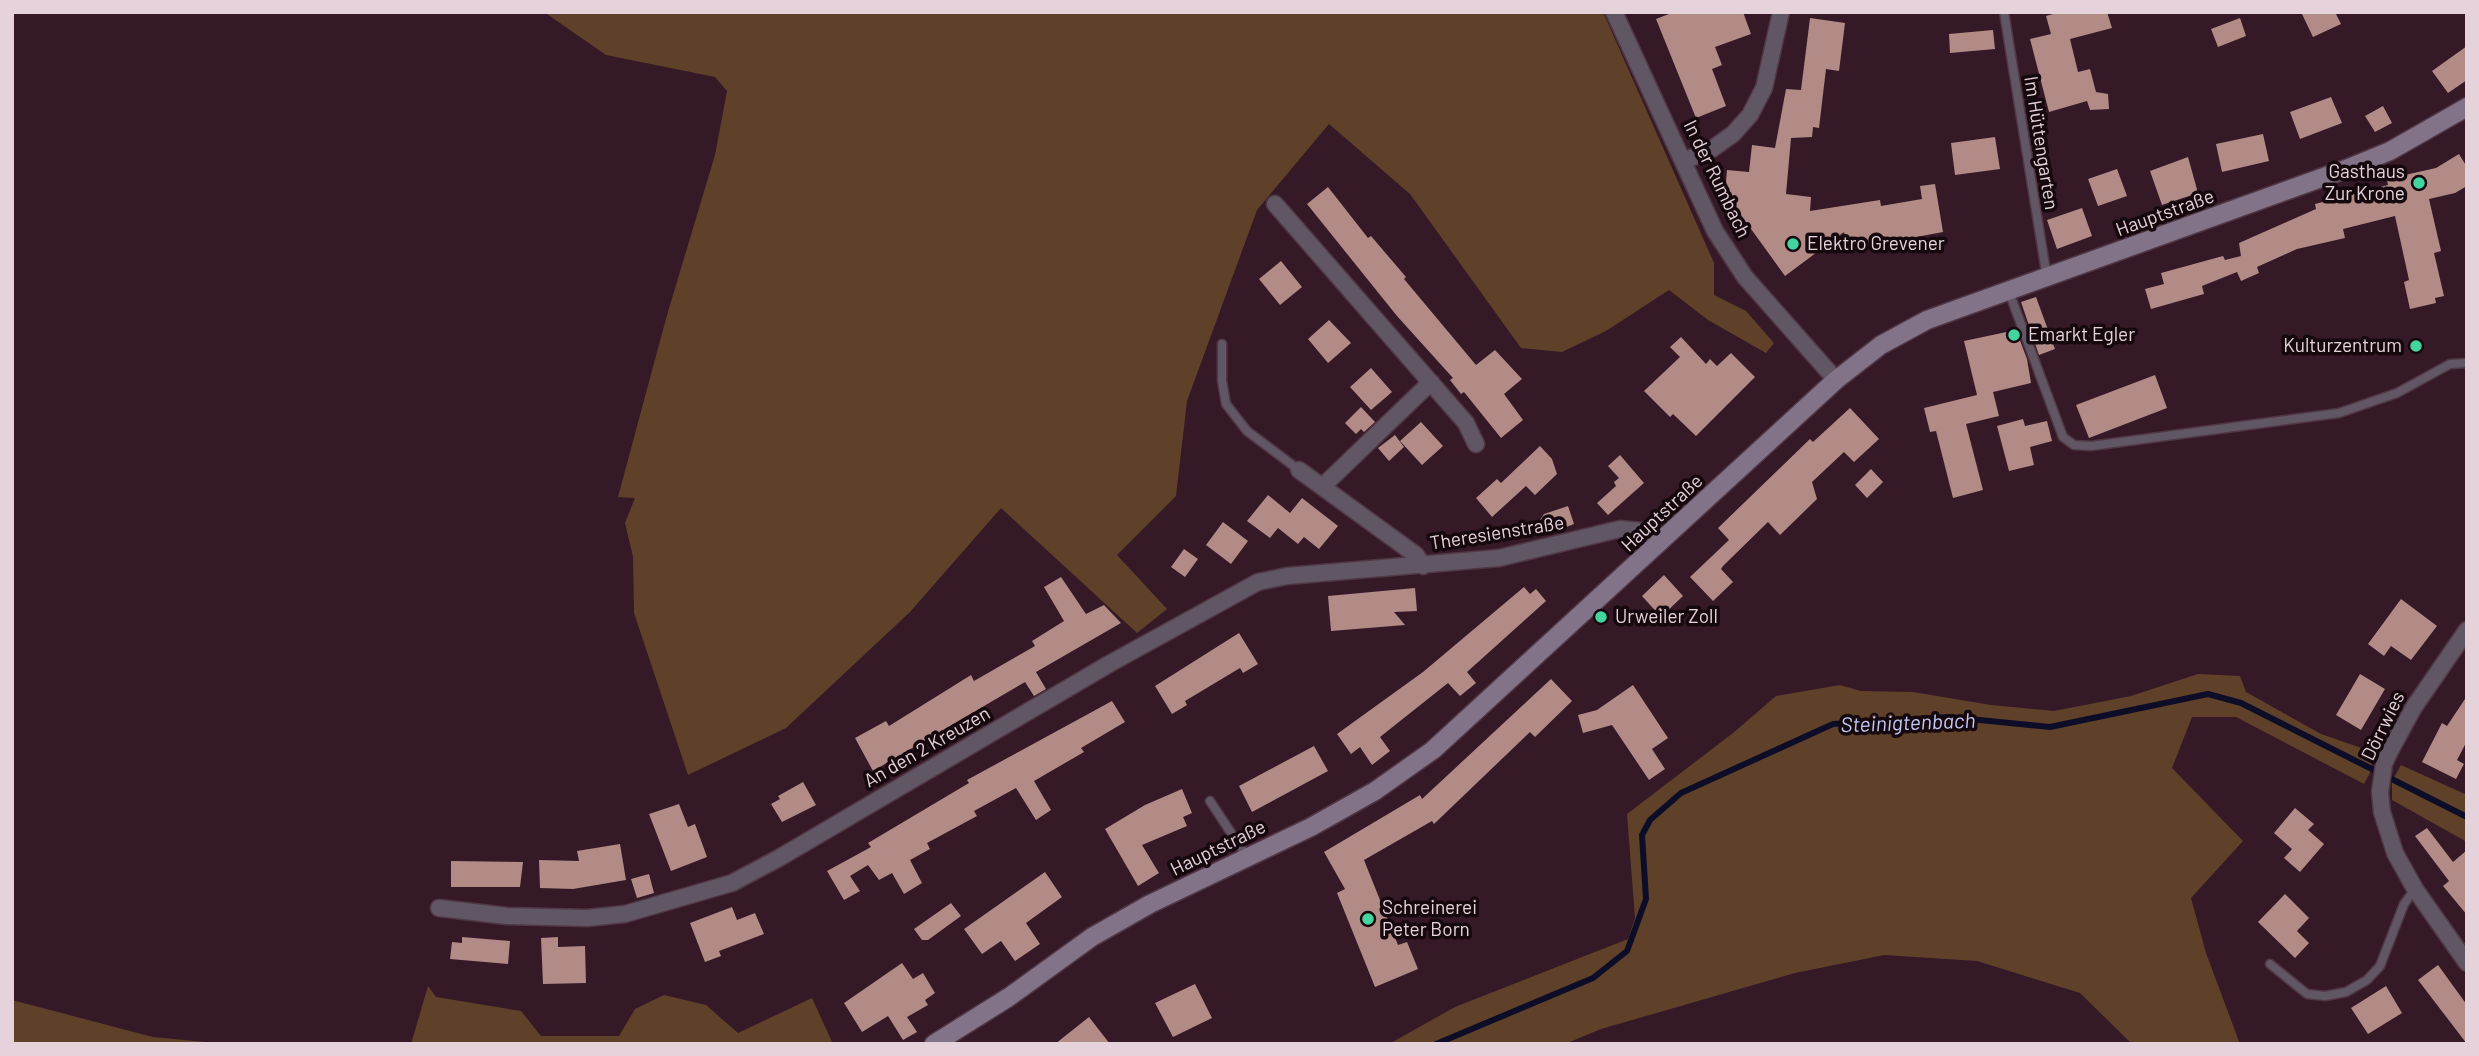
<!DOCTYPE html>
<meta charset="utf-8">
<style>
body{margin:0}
#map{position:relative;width:2479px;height:1056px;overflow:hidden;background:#351927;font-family:Barlow,sans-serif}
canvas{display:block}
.frame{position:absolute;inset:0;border:14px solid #e6d2da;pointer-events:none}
</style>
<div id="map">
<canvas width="2479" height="1056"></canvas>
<div class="frame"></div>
</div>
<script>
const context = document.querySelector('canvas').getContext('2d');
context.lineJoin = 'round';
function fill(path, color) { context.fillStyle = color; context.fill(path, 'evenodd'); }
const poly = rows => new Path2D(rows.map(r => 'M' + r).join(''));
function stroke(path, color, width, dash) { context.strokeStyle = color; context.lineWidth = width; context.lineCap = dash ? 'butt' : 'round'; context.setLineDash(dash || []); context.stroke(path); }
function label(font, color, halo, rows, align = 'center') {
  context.font = font + ' Barlow,sans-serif'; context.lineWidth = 7; context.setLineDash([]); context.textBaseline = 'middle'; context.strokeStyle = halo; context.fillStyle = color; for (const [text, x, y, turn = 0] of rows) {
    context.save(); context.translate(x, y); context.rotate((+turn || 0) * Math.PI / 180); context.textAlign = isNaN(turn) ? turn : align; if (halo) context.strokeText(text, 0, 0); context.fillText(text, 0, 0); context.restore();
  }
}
fill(poly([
 [544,12,1603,12,1714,263,1714,295,1746,311,1774,343,1766,353,1708,320,1669,290,1606,331,1562,352,1521,348,1410,194,1329,124,1257,210,1187,401,1176,496,1117,555,1167,609,1137,633,1001,508,910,612,786,728,688,775,634,613,633,557,625,523,635,498,618,497,667,315,715,155,727,91,715,77,606,55],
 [2198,674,2240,676,2246,692,2321,734,2373,752,2371,771,2364,784,2236,717,2192,717,2172,768,2243,841,2191,898,2206,953,2240,1044,2132,1044,2080,993,1977,961,1884,955,1795,973,1601,1029,1565,1044,1389,1044,1455,1007,1628,939,1635,918,1627,814,1733,733,1776,696,1840,685,1861,691,1913,692,1991,705,2054,711,2131,696],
 [2401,765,2467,795,2467,842,2392,800,2392,781],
 [428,986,436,997,521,1011,541,1036,619,1036,635,1009,664,995,706,1005,738,1033,812,998,833,1044,411,1044],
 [12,1000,153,1037,226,1044,12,1044]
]), '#5f4129');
stroke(poly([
 [1436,1044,1593,978,1627,951,1646,899,1642,835,1650,820,1681,793,1833,724,1949,717,2050,727,2208,694,2241,703,2467,817]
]), '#0d0d28', 6);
fill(poly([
 [1674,12,1743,12,1751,34,1715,47,1722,65,1712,69,1726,106,1696,118,1656,19],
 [2060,12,2107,12,2112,28,2070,39,2078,72,2090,69,2096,92,2108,94,2109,109,2090,110,2087,101,2049,112,2030,39,2051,34,2046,16],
 [2301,12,2335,12,2341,24,2313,37],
 [1810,18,1845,23,1839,71,1826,69,1819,128,1813,127,1812,137,1791,138,1786,194,1811,197,1810,211,1880,200,1881,206,1922,199,1920,186,1935,184,1943,232,1847,250,1844,232,1785,276,1725,193,1727,170,1749,172,1752,145,1775,148,1786,89,1801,90],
 [2240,18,2246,36,2218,47,2211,29],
 [1993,30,1995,49,1950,53,1949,34],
 [2467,46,2467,80,2448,93,2432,71],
 [2331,97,2342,123,2300,139,2290,112],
 [2383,106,2392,123,2375,132,2365,116],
 [2263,134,2269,161,2222,172,2216,144],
 [1995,137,2000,169,1955,175,1951,143],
 [2459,154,2467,167,2467,186,2455,193,2429,199,2441,251,2434,253,2444,296,2435,298,2436,303,2410,309,2404,282,2409,280,2395,216,2343,229,2345,238,2297,249,2257,267,2259,273,2241,281,2237,272,2202,286,2204,294,2151,309,2145,289,2164,284,2161,273,2223,256,2225,260,2241,256,2239,243,2316,209,2315,204,2388,185,2387,179,2436,168],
 [2188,157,2198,193,2162,205,2150,171],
 [2117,169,2127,196,2098,206,2088,179],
 [1328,187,1368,238,1371,236,1406,277,1404,279,1476,365,1495,350,1522,379,1504,394,1523,420,1501,438,1464,392,1461,394,1450,380,1453,378,1397,316,1307,204],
 [2082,208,2092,236,2057,249,2047,220],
 [1281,261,1302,287,1280,305,1259,279],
 [2036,297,2055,349,2039,355,2021,302],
 [1329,320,1351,343,1328,363,1308,339],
 [2016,330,2027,359,2031,383,1993,392,1999,416,1966,424,1983,490,1953,498,1936,431,1930,432,1924,408,1977,395,1964,341],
 [1681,337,1706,364,1710,359,1717,366,1731,353,1755,377,1696,436,1673,414,1670,417,1644,391,1680,357,1670,347],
 [1371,368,1392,392,1371,410,1350,387],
 [2155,375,2167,408,2089,438,2076,405],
 [1361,407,1375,422,1364,432,1361,429,1356,434,1345,423],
 [1850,408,1879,439,1854,462,1844,452,1812,482,1817,499,1780,535,1768,522,1723,566,1721,569,1733,582,1713,601,1690,577,1729,540,1718,528,1810,439,1813,442],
 [2023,419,2025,426,2047,421,2052,441,2030,447,2034,465,2009,471,1997,426],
 [1421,422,1443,446,1422,465,1400,441],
 [1395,435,1404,447,1389,461,1378,448],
 [1540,446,1552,459,1557,474,1535,495,1526,486,1492,517,1476,498,1497,479,1501,483],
 [1620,455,1644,483,1608,515,1597,503,1616,486,1614,482,1619,478,1608,466],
 [1871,469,1883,482,1867,498,1855,485],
 [1268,495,1290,513,1302,498,1338,526,1319,549,1304,537,1298,544,1278,528,1270,538,1247,521],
 [1568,506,1574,524,1546,535,1536,526,1544,514],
 [1223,522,1248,541,1231,564,1206,545],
 [1184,549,1198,559,1185,577,1171,567],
 [1664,575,1683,596,1661,617,1642,596],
 [1061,577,1086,614,1104,605,1121,623,1036,672,1046,689,1034,696,1025,682,873,771,855,738,886,721,889,726,971,675,974,681,1035,646,1032,641,1064,621,1044,587],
 [1524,587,1530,594,1536,589,1546,601,1467,672,1476,683,1460,696,1448,683,1380,737,1390,751,1372,765,1360,747,1351,754,1337,734,1423,672],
 [1415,588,1417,611,1394,612,1405,625,1331,631,1328,596],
 [2401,599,2437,626,2411,660,2391,646,2384,656,2368,644],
 [1239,633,1258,664,1243,673,1240,668,1185,701,1187,705,1172,714,1155,686],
 [2360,674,2385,689,2361,730,2336,715],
 [1551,679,1572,701,1535,737,1530,732,1434,824,1432,821,1364,860,1398,945,1407,942,1418,969,1375,987,1337,893,1345,889,1324,852,1420,795,1422,799],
 [1633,685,1668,738,1652,749,1665,769,1649,780,1612,725,1583,733,1578,715,1597,710],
 [2467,696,2467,741,2457,760,2464,764,2456,779,2422,762,2442,723,2447,726],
 [1112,701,1125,722,1081,748,1084,752,1034,781,1051,810,1036,820,1016,788,974,811,977,816,927,843,930,849,910,860,922,883,904,894,892,873,879,880,868,865,850,876,860,891,844,900,827,871,871,847,868,843,969,783,967,780],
 [1314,746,1328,771,1252,812,1239,786],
 [803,782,816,805,782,822,771,804,780,799,778,796],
 [1182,789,1192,813,1183,817,1187,826,1142,845,1159,873,1138,886,1105,829,1145,805],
 [679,804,688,827,695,824,707,857,671,871,649,814],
 [2295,808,2314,824,2308,830,2324,844,2300,872,2284,858,2292,849,2274,833],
 [2427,828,2453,862,2467,850,2467,915,2443,886,2449,881,2415,836],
 [620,844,626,880,573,889,540,888,539,860,579,861,577,851],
 [451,861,523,862,520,887,451,887],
 [1045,872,1062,897,1026,923,1040,944,1015,961,1001,941,982,954,964,929],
 [649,874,654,893,637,898,631,879],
 [2285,894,2309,918,2297,931,2309,943,2295,958,2258,922],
 [951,903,961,916,928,940,922,940,914,929],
 [732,907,737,920,755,913,764,934,719,951,721,956,705,962,690,923],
 [462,937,510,941,508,964,450,959,452,942,462,943],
 [558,937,558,947,585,946,586,983,543,984,541,938],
 [902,963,913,979,923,973,935,993,925,1000,928,1005,907,1017,917,1032,903,1040,888,1016,862,1032,844,1003],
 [2438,965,2467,1005,2467,1044,2418,980],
 [1195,984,1212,1018,1173,1037,1155,1003],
 [2386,986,2402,1013,2368,1034,2351,1008],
 [1089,1017,1110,1044,1055,1044]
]), '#b28b87');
const service = poly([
 [2004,12,2047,278],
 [2009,292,2063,437,2074,445,2091,446,2339,413,2397,393,2450,364,2467,363],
 [1222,344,1222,381,1226,404,1247,431,1299,470],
 [1210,801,1247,857],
 [2270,964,2307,994,2325,996,2346,992,2367,980,2380,966,2404,904,2415,889]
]);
const minor = poly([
 [1614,12,1715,231,1745,277,1836,380],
 [1684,161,1712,149,1733,134,1750,115,1764,88,1781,12],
 [1275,204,1466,423,1476,444],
 [1299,470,1416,555,1423,566],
 [1323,486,1431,382],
 [2467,630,2414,707,2390,751,2384,764,2380,792,2382,812,2395,853,2415,889,2467,963],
 [439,908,507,916,587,918,625,914,732,883,779,858,1109,664,1258,582,1287,576,1499,558,1620,529,1641,531,1660,543]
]);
const secondary = poly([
 [934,1044,1009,997,1092,937,1150,904,1311,827,1375,791,1433,750,1836,380,1881,345,1927,320,2346,169,2390,151,2467,107]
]);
stroke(service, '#513744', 11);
stroke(minor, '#513744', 19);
stroke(secondary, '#513744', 21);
stroke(service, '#605664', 8);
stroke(minor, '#605664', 16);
stroke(secondary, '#827389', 18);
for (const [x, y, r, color] of [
 [2419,183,7,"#43d4a0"],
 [1793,244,7,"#43d4a0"],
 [2014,335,7,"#43d4a0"],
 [2416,346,7,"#43d4a0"],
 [1601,617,7,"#43d4a0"],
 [1368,919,7,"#43d4a0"]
]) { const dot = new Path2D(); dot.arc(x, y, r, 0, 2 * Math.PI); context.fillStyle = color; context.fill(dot); stroke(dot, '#15090e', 2.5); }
label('19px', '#e6d2da', '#15090e', [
 ["Im Hüttengarten",2041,143,81],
 ["In der Rumbach",1717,179,64],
 ["Hauptstraße",2165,213,-20],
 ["Hauptstraße",1662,513,-43],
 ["Theresienstraße",1497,533,-9],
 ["Dörrwies",2383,726,-64],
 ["An den 2 Kreuzen",927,747,-30],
 ["Hauptstraße",1218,848,-26]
]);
label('19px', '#e6d2da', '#15090e', [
 ["Gasthaus",2405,172,"right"],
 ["Zur Krone",2405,194,"right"],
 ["Elektro Grevener",1807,244],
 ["Emarkt Egler",2028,335],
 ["Kulturzentrum",2402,346,"right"],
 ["Urweiler Zoll",1615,617],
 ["Schreinerei",1382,908],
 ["Peter Born",1382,930]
], 'left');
label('italic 21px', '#c3c8f9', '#15090e', [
 ["Steinigtenbach",1908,723,-2]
]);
</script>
